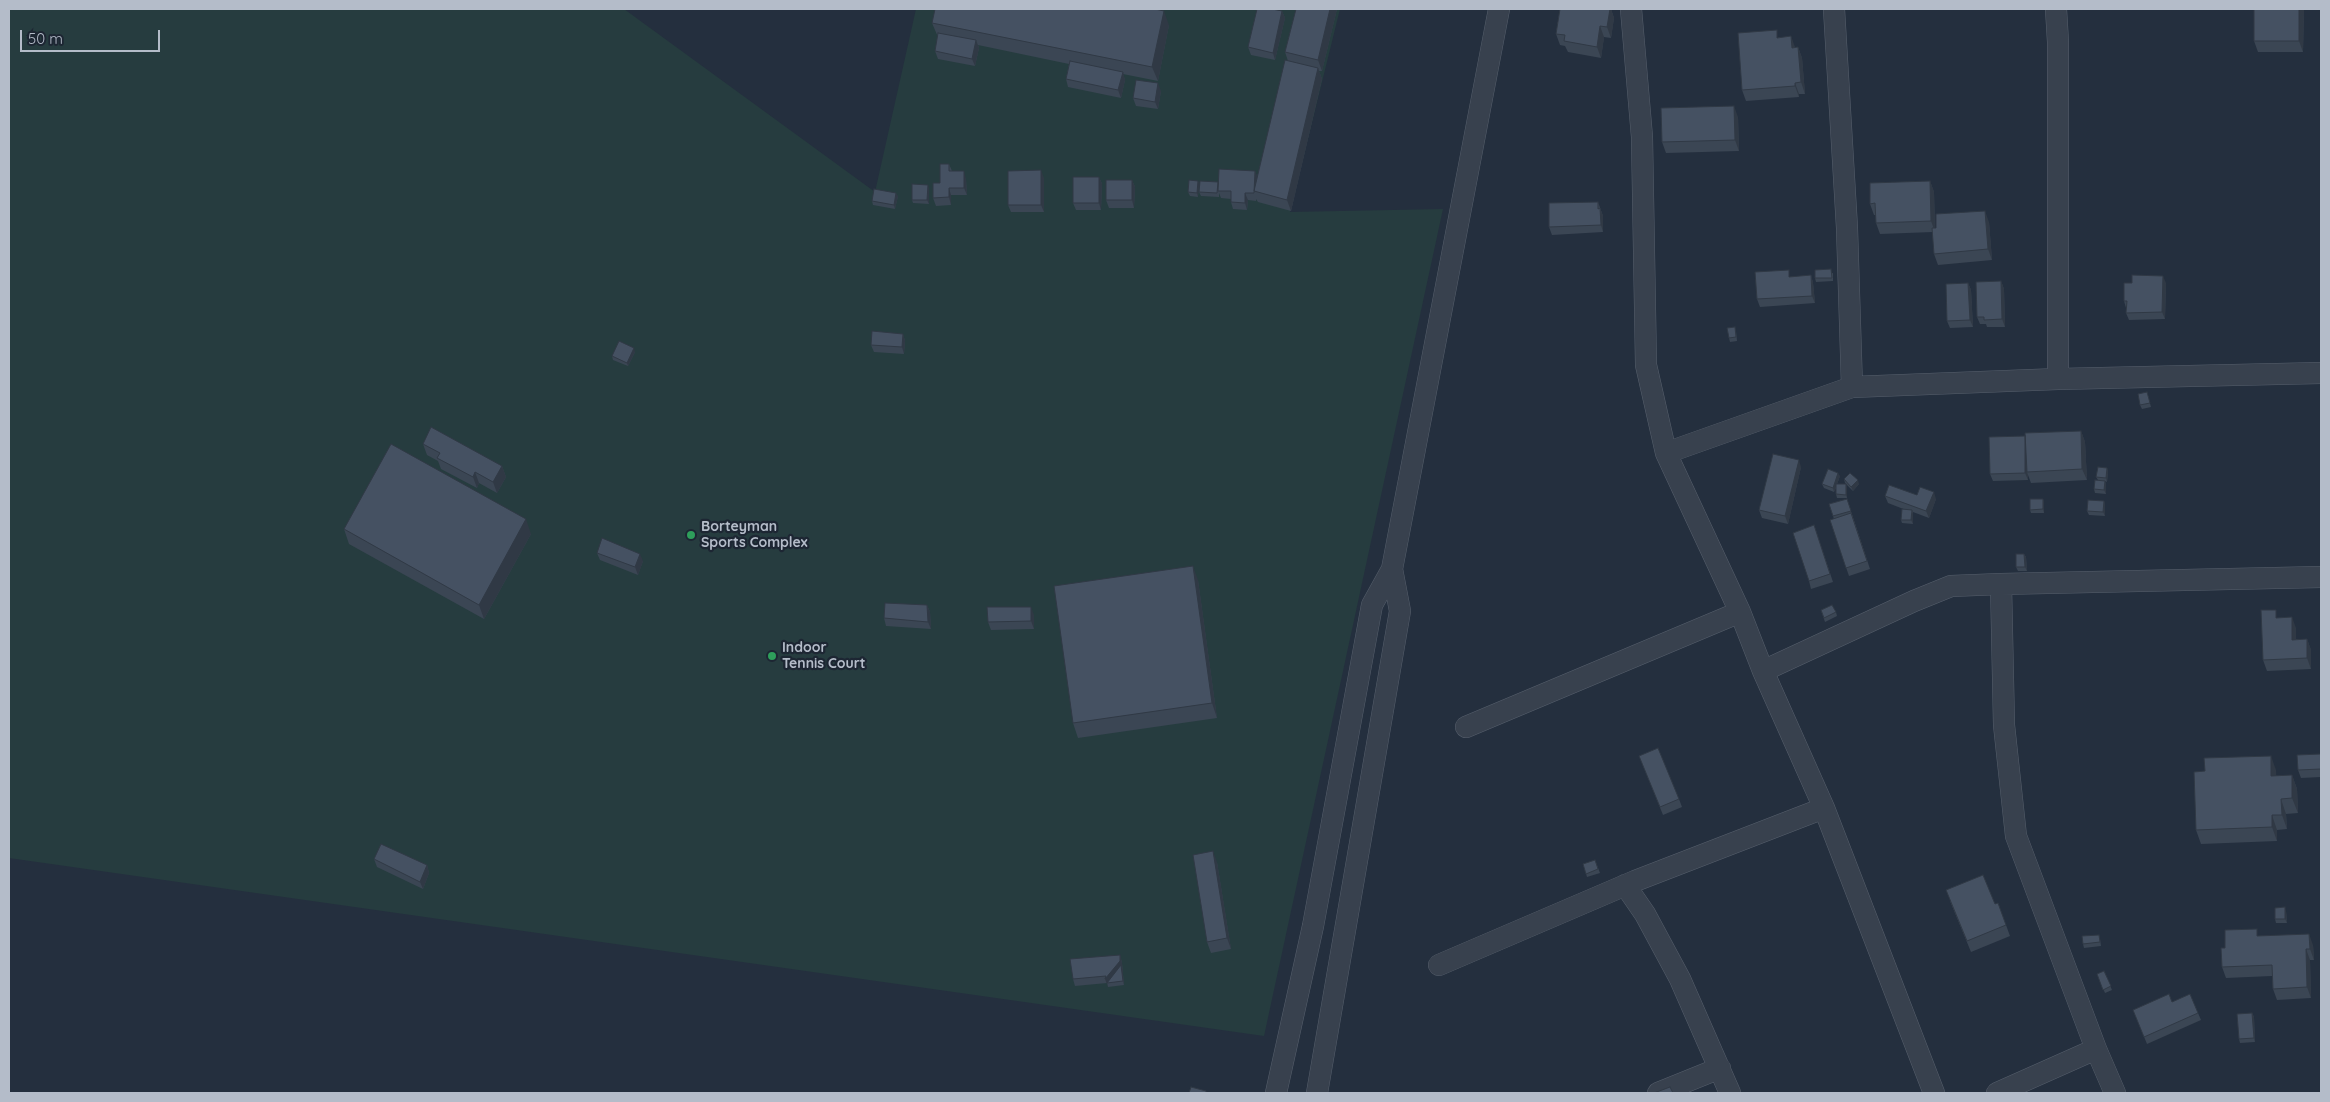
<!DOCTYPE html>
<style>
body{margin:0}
#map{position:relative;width:2330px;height:1102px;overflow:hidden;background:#242f3e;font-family:Quicksand,sans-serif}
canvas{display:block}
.frame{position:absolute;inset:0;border:10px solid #b4bcc9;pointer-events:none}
.scale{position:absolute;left:20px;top:30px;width:140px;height:22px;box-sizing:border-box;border:2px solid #b4bcc9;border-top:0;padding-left:6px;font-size:15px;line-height:18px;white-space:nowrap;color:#b4bcc9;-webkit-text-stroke:4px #1d2633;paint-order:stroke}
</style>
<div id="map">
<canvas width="2330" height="1102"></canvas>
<div class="frame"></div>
<div class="scale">50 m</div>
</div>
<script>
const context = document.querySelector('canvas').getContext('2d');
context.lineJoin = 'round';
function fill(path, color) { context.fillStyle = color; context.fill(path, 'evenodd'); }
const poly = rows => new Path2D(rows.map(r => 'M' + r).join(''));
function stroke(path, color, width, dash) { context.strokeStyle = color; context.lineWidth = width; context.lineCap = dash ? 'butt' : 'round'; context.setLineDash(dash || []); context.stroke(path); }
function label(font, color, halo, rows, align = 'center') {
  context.font = font + ' Quicksand,sans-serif'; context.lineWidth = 4.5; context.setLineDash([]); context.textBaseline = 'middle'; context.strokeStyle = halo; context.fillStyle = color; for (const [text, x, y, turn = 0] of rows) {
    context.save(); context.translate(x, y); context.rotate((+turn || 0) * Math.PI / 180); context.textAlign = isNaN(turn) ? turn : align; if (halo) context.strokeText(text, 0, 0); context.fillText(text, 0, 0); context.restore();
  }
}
fill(poly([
 [9,9,624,9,875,192,916,9,1340,9,1290,212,1443,209,1264,1036,9,858]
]), '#263c3f');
const street = poly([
 [1631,9,1642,137,1646,365,1666,453,1740,612,1763,671,1824,808,1934,1093],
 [1834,9,1847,228,1852,387],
 [2056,9,2058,42,2058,379],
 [1666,453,1852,387,2058,379,2321,373],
 [1763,671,1914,601,1951,586,2001,584],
 [1466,727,1740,612],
 [1625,885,1645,914,1680,979,1730,1093],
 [1439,965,1635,881,1824,808],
 [1276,1093,1313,926,1372,605,1392,569,1499,9],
 [1317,1093,1400,611,1392,569],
 [1658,1093,1720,1068],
 [1997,1093,2096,1049],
 [2115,1093,2096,1049,2016,836,2004,725,2001,584,2321,577]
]);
stroke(street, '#565f6c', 22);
stroke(street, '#38414e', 21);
fill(poly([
 [1296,9,1337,9,1322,71,1319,71,1322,79,1291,211,1258,202,1256,199,1256,201,1248,200,1247,210,1233,209,1231,202,1231,199,1221,198,1219,193,1219,197,1201,196,1199,192,1218,182,1255,171,1257,177,1288,61,1285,52],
 [1560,9,1611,9,1614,18,1611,38,1604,37,1601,58,1568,52,1565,46,1560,45,1556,34],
 [2304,9,2303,52,2258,52,2254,41],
 [1282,11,1285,18,1275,60,1251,55,1248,47],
 [932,23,1169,25,1158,81,1123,74,1125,80,1121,98,1068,87,1066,79,1069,64,978,45,979,48,975,66,938,59,935,51,938,37],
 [1779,37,1795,47,1798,47,1802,58,1805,94,1799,94,1799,97,1746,101,1742,90],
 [1161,91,1158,109,1136,106,1133,98],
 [1738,117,1739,151,1666,153,1662,142],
 [949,164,952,171,966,179,967,195,951,195,951,205,936,206,933,198],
 [1099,177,1102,184,1101,210,1076,210,1073,203],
 [1044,178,1044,212,1011,212,1008,205],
 [1132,180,1135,187,1134,208,1109,208,1106,200],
 [1198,181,1199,184,1198,197,1190,196,1188,192],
 [1930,181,1934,192,1935,228,1989,222,1992,260,1938,265,1934,254,1933,232,1880,234,1876,223,1876,215,1874,215,1870,204],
 [929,188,929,204,913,203,912,200],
 [898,196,895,209,873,205,872,201],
 [1598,202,1603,216,1603,232,1552,235,1549,227],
 [1833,273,1833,281,1816,282,1815,278],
 [1811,275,1813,283,1815,303,1760,307,1757,299],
 [2001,281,2004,289,2005,327,1987,327,1986,324,1980,324,1977,317],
 [1968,283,1971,290,1973,327,1950,328,1947,321],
 [2166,283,2165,319,2129,320,2126,313,2126,308,2124,301],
 [1736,331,1737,341,1730,342,1729,338],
 [903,334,905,341,904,354,874,352,871,345],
 [635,352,628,366,613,360,612,356],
 [2147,392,2151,407,2142,409,2140,405],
 [2081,431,2085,442,2087,480,2031,483,2028,475,2028,480,1993,481,1990,474,2025,436],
 [423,444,502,466,506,477,497,493,479,483,477,488,441,469,438,461,427,455],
 [1801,467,1788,524,1762,518,1759,510],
 [2107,468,2108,472,2107,482,2105,481,2106,485,2106,494,2095,493,2094,489,2098,480,2096,477],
 [1840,476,1837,484,1846,484,1847,488,1847,498,1837,498,1836,494,1836,488,1834,492,1824,488,1822,484],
 [1844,479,1859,484,1853,491,1845,483],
 [1917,495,1936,499,1929,518,1913,512,1913,524,1902,523,1901,520,1906,510,1888,503,1885,496],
 [1847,499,1870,569,1849,576,1830,520,1834,519,1829,504],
 [2043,499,2044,503,2044,513,2031,513,2030,510],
 [2104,501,2105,505,2105,516,2089,515,2087,511],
 [1814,525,1833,582,1811,589,1809,581],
 [344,529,531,534,484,619,349,544],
 [597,553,643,561,638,575,600,560],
 [2024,554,2026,557,2027,571,2018,571,2016,567],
 [1198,580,1217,718,1078,738,1073,723],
 [927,605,930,612,931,629,886,626,884,618],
 [1821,610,1836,612,1837,616,1825,622],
 [1034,615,1034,629,991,630,988,622],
 [2279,618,2296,628,2296,639,2307,639,2311,650,2311,669,2267,671,2263,660],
 [2321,754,2321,777,2301,778,2298,770],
 [1642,763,1679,799,1682,807,1663,815],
 [2276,770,2276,776,2292,775,2297,789,2298,813,2286,814,2287,829,2277,830,2277,841,2201,844,2196,830],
 [374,859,427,865,429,873,423,889,377,867],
 [1595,860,1600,873,1587,877,1583,864],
 [1217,862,1231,949,1211,953,1207,942],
 [1950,901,2006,925,2010,936,1971,952],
 [2286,911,2287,923,2276,923,2275,919],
 [2259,936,2313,945,2314,960,2310,960,2311,998,2277,1000,2273,989,2272,976,2226,978,2222,967,2225,948],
 [2100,939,2101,946,2084,948,2083,944],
 [1120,955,1122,963,1124,985,1108,987,1107,983,1075,986,1073,979],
 [2104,971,2112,990,2105,993,2097,974],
 [2172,1002,2198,1013,2201,1020,2147,1044,2133,1010],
 [2252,1013,2254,1017,2255,1042,2240,1043,2239,1039]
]), '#3b4654');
fill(poly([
 [1330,9,1337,9,1322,71,1318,60],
 [1610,9,1611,9,1614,18,1611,38,1607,27],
 [2299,9,2304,9,2303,52,2299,41],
 [1164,11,1169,25,1158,81,1152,67],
 [1282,11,1285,18,1275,60,1273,53],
 [1600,26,1604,37,1601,58,1597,47],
 [1791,36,1795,47,1792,48],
 [976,40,979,48,975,66,972,59],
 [1798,47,1802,58,1805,94,1801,82],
 [1318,68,1322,79,1291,211,1287,200],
 [1123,72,1125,80,1121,98,1118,90],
 [1158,83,1161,91,1158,109,1155,102],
 [1795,83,1799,94,1799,97,1795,86],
 [1734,106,1738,117,1739,151,1735,140],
 [1041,170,1044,178,1044,212,1041,205],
 [964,171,966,179,967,195,964,188],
 [1255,171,1258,178,1254,192],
 [1099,177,1102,184,1101,210,1099,203],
 [1132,180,1135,187,1134,208,1132,200],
 [1198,181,1199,184,1198,197,1197,193],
 [1930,181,1934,192,1935,232,1931,221],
 [928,185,929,188,929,204,927,200],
 [949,188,951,195,951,205,949,197],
 [896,193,898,196,895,209,894,205],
 [1245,193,1248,200,1247,210,1245,203],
 [1600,208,1603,216,1603,232,1601,225],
 [1985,211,1989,222,1992,260,1988,249],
 [1811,275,1813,283,1815,303,1812,296],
 [2163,276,2166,283,2165,319,2162,312],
 [2001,281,2004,289,2005,327,2002,319],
 [1968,283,1971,290,1973,327,1970,320],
 [903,334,905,341,904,354,902,347],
 [634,348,635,352,628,366,627,363],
 [2081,431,2085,442,2087,480,2082,469],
 [2025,436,2027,443,2027,472,2028,475,2028,480,2025,473],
 [1799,460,1801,467,1788,524,1785,516],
 [502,466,506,477,497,493,493,482],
 [2107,468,2108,472,2107,482,2106,478],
 [475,472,479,483,477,488,473,477],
 [1838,473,1840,476,1834,492,1833,488],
 [1858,480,1859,484,1853,491,1851,487],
 [2105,481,2106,485,2106,494,2104,490],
 [1846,484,1847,488,1847,498,1846,495],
 [1934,492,1936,499,1929,518,1926,511],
 [2043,499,2044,503,2044,513,2043,509],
 [2104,501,2105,505,2105,516,2103,512],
 [1912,510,1913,514,1913,524,1911,520],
 [526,519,531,534,484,619,479,605],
 [640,554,643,561,638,575,635,567],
 [2024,554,2026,557,2027,571,2025,567],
 [1193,566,1198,580,1217,718,1212,703],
 [927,605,930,612,931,629,928,622],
 [1031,607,1034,615,1034,629,1031,621],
 [2292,617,2296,628,2296,651,2292,640],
 [2307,639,2311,650,2311,669,2307,658],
 [2271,756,2276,770,2277,790,2271,776],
 [2292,775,2297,789,2298,813,2292,798],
 [2281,799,2286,814,2287,829,2282,815],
 [2272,815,2277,830,2277,841,2272,827],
 [1213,851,1217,862,1231,949,1227,938],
 [427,865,429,873,423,889,420,882],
 [2285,907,2286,911,2287,923,2285,919],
 [2309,934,2313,945,2314,960,2310,949],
 [2306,949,2310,960,2311,998,2307,987],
 [1120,955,1122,963,1124,985,1123,981,1107,983,1108,987,1105,979],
 [2252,1013,2254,1017,2255,1042,2254,1038]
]), '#303945');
const building = poly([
 [935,9,1155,9,1164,11,1152,67,932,23,935,9],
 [1257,9,1272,9,1282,11,1273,53,1248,47,1257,9],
 [1296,9,1330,9,1318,60,1285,52,1296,9],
 [1560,9,1610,9,1607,27,1600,26,1597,47,1564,41,1565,35,1556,34,1560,9],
 [2254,9,2299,9,2299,41,2254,41,2254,9],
 [1777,30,1777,38,1791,36,1792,48,1798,47,1801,82,1795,83,1795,86,1742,90,1738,33,1777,30],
 [938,33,976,40,972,59,935,51,938,33],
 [1285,60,1318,68,1287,200,1254,191,1285,60],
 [1070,61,1123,72,1118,90,1066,79,1070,61],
 [1136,80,1158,83,1155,102,1133,98,1136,80],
 [1734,106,1735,140,1662,142,1661,108,1734,106],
 [940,164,949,164,949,171,964,171,964,188,949,188,949,197,933,198,933,183,940,183,940,164],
 [1219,169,1255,171,1254,193,1245,193,1245,203,1231,202,1231,191,1218,191,1219,169],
 [1041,170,1041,205,1008,205,1008,171,1041,170],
 [1073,177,1099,177,1099,203,1073,203,1073,177],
 [1106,180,1132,180,1132,200,1106,200,1106,180],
 [1189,180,1198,181,1197,193,1188,192,1189,180],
 [1200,181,1218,182,1217,193,1199,192,1200,181],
 [1930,181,1931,221,1876,223,1875,203,1870,204,1870,183,1930,181],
 [912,184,928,185,927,200,912,200,912,184],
 [874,189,896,193,894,205,872,201,874,189],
 [1598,202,1598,209,1600,208,1601,225,1549,227,1549,203,1598,202],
 [1985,211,1988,249,1934,254,1932,228,1936,228,1936,214,1985,211],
 [1831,269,1832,278,1815,278,1815,270,1831,269],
 [1789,270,1789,277,1811,275,1812,296,1757,299,1755,272,1789,270],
 [2132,275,2163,276,2162,312,2126,313,2127,301,2124,301,2124,283,2132,283,2132,275],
 [2001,281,2002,319,1984,320,1984,317,1977,317,1976,282,2001,281],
 [1968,283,1970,320,1947,321,1946,284,1968,283],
 [1735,327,1736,337,1729,338,1727,328,1735,327],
 [872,331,903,334,902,347,871,345,872,331],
 [619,341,634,348,627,363,612,356,619,341],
 [2147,392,2150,403,2140,405,2138,394,2147,392],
 [431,427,502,466,493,482,475,472,473,477,437,458,440,453,423,444,431,427],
 [2081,431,2082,469,2027,472,2025,433,2081,431],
 [2025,436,2025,473,1990,474,1989,437,2025,436],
 [391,444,526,519,479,605,344,529,391,444],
 [1773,454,1799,460,1785,516,1759,510,1773,454],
 [2098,467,2107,468,2106,478,2096,477,2098,467],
 [1828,469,1838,473,1833,488,1822,484,1828,469],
 [1850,473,1858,480,1851,487,1844,479,1850,473],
 [2095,480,2105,481,2104,490,2094,489,2095,480],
 [1836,484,1846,484,1846,495,1836,494,1836,484],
 [1889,485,1917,495,1920,487,1934,492,1926,511,1885,496,1889,485],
 [1847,499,1851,511,1833,516,1829,504,1847,499],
 [2030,499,2043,499,2043,509,2030,510,2030,499],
 [2088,500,2104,501,2103,512,2087,511,2088,500],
 [1902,509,1912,510,1911,520,1901,520,1902,509],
 [1851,513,1867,561,1846,568,1830,520,1851,513],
 [1814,525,1830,574,1809,581,1793,533,1814,525],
 [602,538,640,554,635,567,597,553,602,538],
 [2016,554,2024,554,2025,567,2016,567,2016,554],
 [1193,566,1212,703,1073,723,1054,586,1193,566],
 [885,603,927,605,928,622,884,618,885,603],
 [1832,605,1836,612,1824,618,1821,610,1832,605],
 [987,607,1031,607,1031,621,988,622,987,607],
 [2261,610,2276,610,2276,618,2292,617,2292,640,2307,639,2307,658,2263,660,2261,610],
 [1658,748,1679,799,1660,807,1639,756,1658,748],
 [2321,754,2321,769,2298,770,2297,755,2321,754],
 [2271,756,2271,776,2292,775,2292,798,2281,799,2282,815,2272,815,2272,827,2196,830,2194,772,2205,771,2204,758,2271,756],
 [381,844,427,865,420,882,374,859,381,844],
 [1213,851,1227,938,1207,942,1193,855,1213,851],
 [1595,860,1598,869,1586,874,1583,864,1595,860],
 [1983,875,1995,904,1998,903,2006,925,1967,941,1946,890,1983,875],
 [2285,907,2285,919,2275,919,2275,908,2285,907],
 [2257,929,2257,936,2309,934,2310,949,2306,949,2307,987,2273,989,2272,965,2222,967,2221,948,2225,948,2225,930,2257,929],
 [2099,935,2100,942,2083,944,2082,936,2099,935],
 [1120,955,1120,961,1105,979,1106,976,1073,979,1070,959,1120,955],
 [1121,965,1123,981,1107,983,1121,965],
 [2104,971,2111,986,2103,990,2097,974,2104,971],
 [2169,994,2172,1002,2190,994,2198,1013,2144,1037,2133,1010,2169,994],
 [2252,1013,2254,1038,2239,1039,2237,1014,2252,1013],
 [1191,1087,1206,1091,1206,1093,1189,1093,1191,1087],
 [1670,1087,1673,1093,1654,1093,1670,1087]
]);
fill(building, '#455162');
stroke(building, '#303945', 1);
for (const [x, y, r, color] of [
 [691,535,5,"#2e9e5b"],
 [772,656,5,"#2e9e5b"]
]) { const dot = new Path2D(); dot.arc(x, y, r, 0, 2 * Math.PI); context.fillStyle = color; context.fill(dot); stroke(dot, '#1d2633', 2); }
label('bold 14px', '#b4bcc9', '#1d2633', [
 ["Borteyman",701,527],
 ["Sports Complex",701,543],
 ["Indoor",782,648],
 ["Tennis Court",782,664]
], 'left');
</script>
